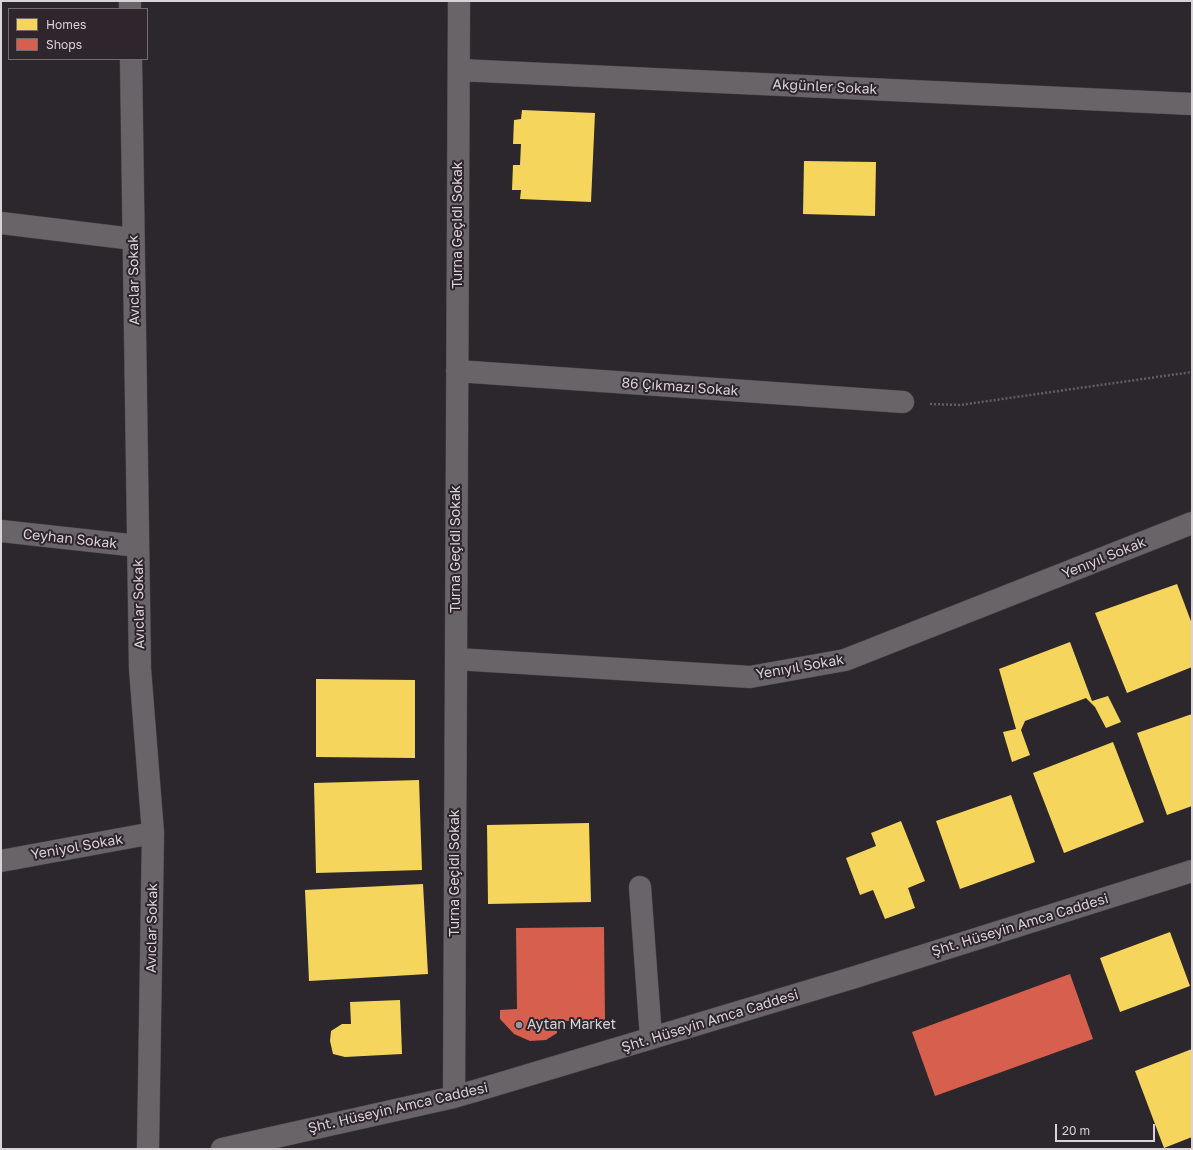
<!DOCTYPE html>
<meta charset="utf-8">
<style>
body{margin:0}
#map{position:relative;width:1193px;height:1150px;overflow:hidden;background:#2c272c;font-family:"Golos Text",sans-serif}
canvas{display:block}
.frame{position:absolute;inset:0;border:2px solid #d9d3d8;pointer-events:none}
.legend{position:absolute;left:8px;top:8px;width:140px;height:52px;box-sizing:border-box;background:#2e252d;border:1px solid #726b71;margin:0;padding:5px 7px;list-style:none;font-size:12px;color:#d9d3d8}
.legend li{display:flex;align-items:center;gap:8px;height:20px}
.legend b{width:20px;border:1px solid #726b71}
.scale{position:absolute;left:1055px;top:1124px;width:100px;height:18px;box-sizing:border-box;border:2px solid #d9d3d8;border-top:0;padding-left:5px;font-size:12px;line-height:14px;white-space:nowrap;color:#d9d3d8;-webkit-text-stroke:3px #2e252d;paint-order:stroke}
</style>
<div id="map">
<canvas width="1193" height="1150"></canvas>
<div class="frame"></div>
<ul class="legend">
<li><b style="height:11px;background:#f6d55c"></b>Homes</li>
<li><b style="height:11px;background:#d6604d"></b>Shops</li>
</ul>
<div class="scale">20 m</div>
</div>
<script>
const context = document.querySelector('canvas').getContext('2d');
context.lineJoin = 'round';
function fill(path, color) { context.fillStyle = color; context.fill(path, 'evenodd'); }
const poly = rows => new Path2D(rows.map(r => 'M' + r).join(''));
function stroke(path, color, width, dash) { context.strokeStyle = color; context.lineWidth = width; context.lineCap = dash ? 'butt' : 'round'; context.setLineDash(dash || []); context.stroke(path); }
function label(font, color, halo, rows, align = 'center') {
  context.font = font + ' "Golos Text",sans-serif'; context.lineWidth = 4; context.setLineDash([]); context.textBaseline = 'middle'; context.strokeStyle = halo; context.fillStyle = color; for (const [text, x, y, turn = 0] of rows) {
    context.save(); context.translate(x, y); context.rotate((+turn || 0) * Math.PI / 180); context.textAlign = isNaN(turn) ? turn : align; if (halo) context.strokeText(text, 0, 0); context.fillText(text, 0, 0); context.restore();
  }
}
fill(poly([
 [522,110,595,113,591,202,520,199,521,190,512,190,513,165,520,165,521,144,513,144,514,120,521,119],
 [804,161,876,162,875,216,803,214],
 [1177,584,1192,624,1192,667,1127,693,1095,613],
 [1070,642,1092,701,1108,696,1121,722,1106,728,1095,707,1086,698,1025,721,1021,730,1030,755,1012,762,1003,732,1016,729,999,669],
 [316,679,415,680,415,758,316,757],
 [1192,714,1192,806,1167,815,1137,733],
 [1113,742,1144,822,1064,853,1033,773],
 [419,780,422,870,316,873,314,783],
 [1011,795,1035,862,960,889,936,821],
 [901,821,925,881,908,888,915,908,885,919,873,890,860,895,846,858,876,846,871,833],
 [589,823,591,902,488,904,487,825],
 [423,884,428,974,309,981,305,890],
 [1170,932,1190,986,1120,1012,1100,958],
 [400,1000,402,1054,345,1057,333,1054,330,1041,331,1031,342,1024,351,1024,350,1002],
 [1192,1049,1192,1137,1164,1148,1135,1071]
]), '#f6d55c');
fill(poly([
 [604,927,605,1021,557,1021,557,1033,546,1040,530,1041,514,1034,500,1019,500,1010,517,1009,516,928],
 [1070,974,1093,1039,935,1096,912,1032]
]), '#d6604d');
const minor = poly([
 [130,1,130,9],
 [131,59,140,669,153,833,148,1149],
 [459,70,1192,104],
 [1,223,133,239],
 [457,371,903,402],
 [1,531,138,546],
 [456,659,750,677,845,660,1192,523],
 [1,861,153,833],
 [640,887,651,1038],
 [454,1097,459,1],
 [222,1149,454,1097,485,1088,852,978,1192,871]
]);
stroke(minor, '#474347', 23);
stroke(poly([
 [930,404,960,405,1192,372]
]), '#625e62', 2.5, [2, 2]);
stroke(minor, '#686468', 22);
for (const [x, y, r, color] of [
 [519,1025,4,"#9c979c"]
]) { const dot = new Path2D(); dot.arc(x, y, r, 0, 2 * Math.PI); context.fillStyle = color; context.fill(dot); stroke(dot, '#2e252d', 1.5); }
label('14px', '#d9d3d8', '#2e252d', [
 ["Akgünler Sokak",825,87,3],
 ["Turna Geçidi Sokak",458,225,-90],
 ["Avıclar Sokak",134,280,-91],
 ["86 Çıkmazı Sokak",680,387,4],
 ["Ceyhan Sokak",70,539,6],
 ["Turna Geçidi Sokak",456,549,-90],
 ["Yenıyıl Sokak",1104,558,-22],
 ["Avıclar Sokak",139,604,-91],
 ["Yenıyıl Sokak",800,667,-10],
 ["Yeniyol Sokak",77,847,-10],
 ["Turna Geçidi Sokak",455,873,-90],
 ["Şht. Hüseyin Amca Caddesi",1020,925,-17],
 ["Avıclar Sokak",152,928,-89],
 ["Şht. Hüseyin Amca Caddesi",710,1021,-17],
 ["Şht. Hüseyin Amca Caddesi",398,1108,-13]
]);
label('14px', '#d9d3d8', '#2e252d', [
 ["Aytan Market",527,1025]
], 'left');
</script>
